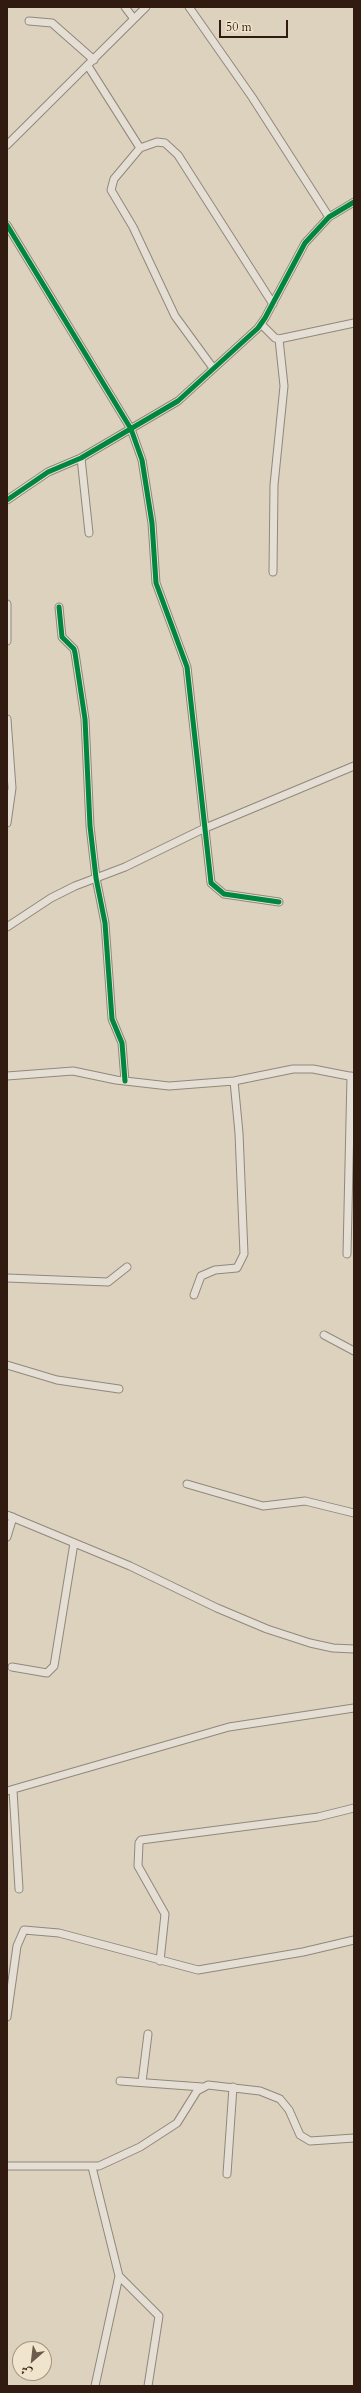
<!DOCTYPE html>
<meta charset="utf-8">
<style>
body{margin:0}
#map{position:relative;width:361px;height:2393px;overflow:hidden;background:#ddd2be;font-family:Cardo,Amiri,serif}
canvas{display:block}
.frame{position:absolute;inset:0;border:8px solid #311b10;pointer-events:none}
.north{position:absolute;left:12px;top:2341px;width:40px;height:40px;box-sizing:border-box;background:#f1e4cc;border:1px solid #a49481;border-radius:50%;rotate:208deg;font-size:11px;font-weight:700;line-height:16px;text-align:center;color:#311b10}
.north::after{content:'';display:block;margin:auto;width:14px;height:18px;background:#6d5b4d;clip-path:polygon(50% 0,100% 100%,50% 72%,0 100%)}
.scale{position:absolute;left:219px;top:20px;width:69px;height:18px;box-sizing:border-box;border:2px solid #311b10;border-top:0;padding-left:5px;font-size:12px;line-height:14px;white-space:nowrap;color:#311b10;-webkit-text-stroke:3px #f1e4cc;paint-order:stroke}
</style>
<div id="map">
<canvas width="361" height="2393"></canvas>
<div class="frame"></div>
<div class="north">ش</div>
<div class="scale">50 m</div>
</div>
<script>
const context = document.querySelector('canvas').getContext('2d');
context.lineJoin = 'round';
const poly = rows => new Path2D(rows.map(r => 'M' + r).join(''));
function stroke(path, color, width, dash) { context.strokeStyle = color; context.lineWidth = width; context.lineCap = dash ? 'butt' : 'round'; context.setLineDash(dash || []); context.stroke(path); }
const street = poly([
 [125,7,134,19],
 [189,7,252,97,329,217],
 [29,21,52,23,94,60],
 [88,66,140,148,157,142,165,143,178,155,273,304],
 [7,145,146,7],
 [140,148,114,179,111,190,133,227,175,316,213,368],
 [7,225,131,429,142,460,152,523,156,583,187,667,211,883,224,894,279,902],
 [261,324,275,338,279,339,354,323],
 [81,458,89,533],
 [7,500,48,472,81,458,178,401,258,328,265,318,305,243,329,217,354,202],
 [273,572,274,485,284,386,279,339],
 [7,604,7,641],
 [59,607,62,637,74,649,75,653,85,719,90,826,96,878,105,923,112,1019,122,1043,125,1081],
 [7,719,12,788,7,823],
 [7,927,51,898,75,886,125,867,203,829,354,766],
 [7,1076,73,1071,116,1080,169,1086,234,1081,293,1069,313,1069,354,1077],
 [347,1254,351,1076],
 [7,1278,108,1282,127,1267],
 [194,1295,201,1276,215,1270,237,1268,244,1254,239,1133,234,1081],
 [324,1335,354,1351],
 [7,1365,57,1380,119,1389],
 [187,1484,263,1506,305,1501,354,1513],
 [7,1515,130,1566,217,1608,267,1629,310,1643,333,1648,354,1649],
 [7,1537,13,1517],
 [12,1667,47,1673,54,1666,74,1543],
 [13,1790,19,1889],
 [7,1791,229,1727,354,1708],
 [160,1961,165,1914,138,1866,139,1843,141,1840,318,1817,354,1808],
 [7,2017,17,1946,24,1930,59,1933,198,1970,303,1952,354,1940],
 [120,2081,202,2087],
 [142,2082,148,2034],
 [7,2166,99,2166,140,2147,177,2123,197,2091,208,2085,260,2091,280,2099,289,2110,300,2135,310,2141,354,2138],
 [92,2167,119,2276,159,2316,148,2386],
 [227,2174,233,2087],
 [95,2386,119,2276]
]);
stroke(street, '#91887b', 9);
stroke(street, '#e4ded4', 7);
stroke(poly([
 [7,225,131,429,142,460,152,523,156,583,187,667,211,883,224,894,279,902],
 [7,500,48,472,81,458,178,401,258,328,265,318,305,243,329,217,354,202],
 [59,607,62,637,74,649,75,653,85,719,90,826,96,878,105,923,112,1019,122,1043,125,1081]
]), '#00873e', 5);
</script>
